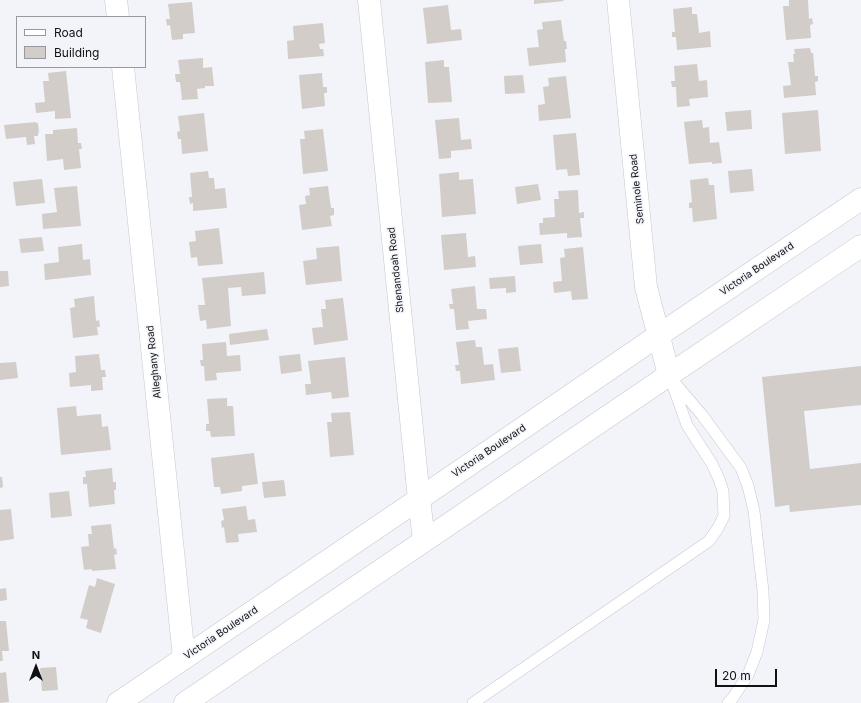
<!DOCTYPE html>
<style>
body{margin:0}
#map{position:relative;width:861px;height:703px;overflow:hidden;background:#f2f4fa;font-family:Inter,sans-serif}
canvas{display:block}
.legend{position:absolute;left:16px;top:16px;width:130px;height:52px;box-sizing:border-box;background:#f2f4fa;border:1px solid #98999e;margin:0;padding:5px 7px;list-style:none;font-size:12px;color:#101113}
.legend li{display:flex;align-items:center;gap:8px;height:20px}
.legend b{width:20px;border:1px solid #98999e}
.north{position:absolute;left:16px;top:647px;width:40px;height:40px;-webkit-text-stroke:3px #f2f4fa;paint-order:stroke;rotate:0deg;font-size:11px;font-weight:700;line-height:16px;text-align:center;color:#101113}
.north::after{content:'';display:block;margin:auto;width:14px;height:18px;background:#101113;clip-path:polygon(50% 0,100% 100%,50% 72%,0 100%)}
.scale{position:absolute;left:715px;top:669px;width:62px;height:18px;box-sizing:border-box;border:2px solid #101113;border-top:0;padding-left:5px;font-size:12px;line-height:14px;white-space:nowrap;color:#101113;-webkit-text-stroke:3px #f2f4fa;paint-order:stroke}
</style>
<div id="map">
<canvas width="861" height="703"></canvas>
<ul class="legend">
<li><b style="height:5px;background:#fff"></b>Road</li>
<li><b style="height:11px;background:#d2cdc8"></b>Building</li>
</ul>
<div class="north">N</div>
<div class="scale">20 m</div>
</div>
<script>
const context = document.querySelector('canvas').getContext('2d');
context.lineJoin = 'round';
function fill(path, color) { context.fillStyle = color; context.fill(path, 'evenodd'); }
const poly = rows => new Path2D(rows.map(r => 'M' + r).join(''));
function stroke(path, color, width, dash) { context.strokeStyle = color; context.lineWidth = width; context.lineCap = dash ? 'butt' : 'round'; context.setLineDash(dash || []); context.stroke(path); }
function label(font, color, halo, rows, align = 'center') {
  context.font = font + ' Inter,sans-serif'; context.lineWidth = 3; context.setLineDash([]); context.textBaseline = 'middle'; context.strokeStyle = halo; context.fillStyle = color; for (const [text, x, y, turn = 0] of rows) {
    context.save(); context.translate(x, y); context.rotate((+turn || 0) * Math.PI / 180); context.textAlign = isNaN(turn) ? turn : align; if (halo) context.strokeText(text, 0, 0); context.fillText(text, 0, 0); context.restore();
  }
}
fill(poly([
 [534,0,563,0,564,1,534,4],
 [789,0,808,0,809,19,812,18,813,24,810,25,811,38,786,40,783,6,789,6],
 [192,2,195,33,183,34,183,39,172,40,170,25,167,26,166,19,170,19,168,4],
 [448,5,451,30,461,29,462,40,427,44,423,8],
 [692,7,692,14,697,14,699,33,710,31,711,47,677,50,676,37,672,37,672,32,675,32,673,9],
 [561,20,564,41,566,41,567,49,565,49,566,62,529,66,527,48,539,47,537,30,543,29,542,22],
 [323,23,325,43,319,44,320,49,323,49,324,56,288,59,287,41,294,40,293,26],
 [810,48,811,53,813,53,815,76,818,76,818,81,815,82,816,95,784,98,783,86,791,85,788,62,794,62,793,54,795,54,794,49],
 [203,58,203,68,212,67,214,86,205,86,205,88,197,89,198,99,182,100,180,82,176,82,175,74,180,74,178,60],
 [444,60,444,67,449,67,452,102,428,103,425,62],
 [697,64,699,81,707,80,708,97,689,99,690,106,677,107,676,87,672,87,671,81,675,81,674,66],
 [66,71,71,118,55,119,55,111,36,113,35,103,45,102,43,81,49,81,48,73],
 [322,73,323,87,327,87,327,93,324,93,325,106,302,109,299,75],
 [523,75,525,93,505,94,504,76],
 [566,76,571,118,539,121,538,105,545,104,543,87,549,86,548,78],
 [751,110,752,129,727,131,725,112],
 [818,110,821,151,785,154,782,113],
 [204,113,208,151,182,154,181,139,178,139,177,132,180,131,178,116],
 [459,118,461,140,471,139,472,149,451,151,451,158,439,159,435,120],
 [702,120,703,128,709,127,710,143,719,142,722,163,712,164,712,162,689,164,684,122],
 [36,122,36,123,38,123,39,133,38,133,38,136,34,136,35,144,27,145,26,137,6,139,4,125],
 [77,128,78,143,81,143,82,149,79,149,81,168,64,170,63,159,47,161,45,134,53,134,53,130],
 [323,129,328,171,303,174,300,139,305,139,304,131],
 [576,133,580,175,568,176,567,169,556,170,553,135],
 [752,169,754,191,730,193,728,171],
 [208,171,209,178,214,178,215,189,225,188,227,208,193,211,193,203,190,204,189,197,192,197,190,173],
 [459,172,459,180,473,179,476,214,442,217,439,174],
 [708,178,709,185,714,185,717,219,693,222,692,208,689,208,689,203,692,202,690,180],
 [42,179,45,203,16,206,13,182],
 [538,184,541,200,517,204,515,187],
 [77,186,81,226,43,229,42,214,57,212,54,188],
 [328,186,331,208,334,208,334,215,330,216,332,226,302,230,299,205,306,204,305,196,310,195,309,188],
 [578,190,579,213,584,212,584,218,580,218,582,237,567,238,567,233,540,235,539,223,543,223,543,218,555,217,554,199,559,199,558,191],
 [219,228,223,264,198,266,197,257,191,258,189,242,196,241,195,231],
 [466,233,468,257,475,256,476,267,444,270,441,235],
 [42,237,44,251,21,253,19,239],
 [82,244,83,260,90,259,91,275,45,280,44,264,59,262,58,247],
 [541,244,543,263,520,265,518,246],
 [339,246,342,281,306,285,303,261,317,259,316,248],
 [583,247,588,299,572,300,571,291,554,293,553,282,562,281,560,258,565,257,564,249],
 [0,271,8,271,9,286,0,287],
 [264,272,266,294,242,296,241,287,228,288,231,326,207,329,206,320,200,321,198,305,205,305,202,278],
 [515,276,516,292,506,293,506,288,490,289,489,278],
 [475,286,477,309,486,309,487,319,468,321,469,329,456,330,454,309,450,309,449,304,453,304,451,289],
 [94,296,96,321,99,320,100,327,97,327,98,335,73,338,70,308,75,307,74,299],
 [343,298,348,340,314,345,312,328,323,327,321,309,326,309,325,300],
 [267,329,269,340,230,345,229,334],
 [475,340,476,347,482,347,484,365,493,364,495,380,461,384,460,371,456,371,455,365,459,365,456,342],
 [226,342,227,356,240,355,241,371,216,373,217,380,205,381,204,366,201,366,200,360,203,360,202,344],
 [518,347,521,371,501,373,498,349],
 [99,354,101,370,105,370,106,377,102,377,103,390,91,391,91,385,70,387,69,373,76,372,75,356],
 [300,354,302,371,281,374,279,356],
 [345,357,349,397,332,399,331,392,306,395,305,384,311,384,308,361],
 [16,362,18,378,0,380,0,363],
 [861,366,861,405,804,411,810,469,861,463,861,505,790,512,789,505,775,507,762,377],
 [227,398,227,406,233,406,235,436,211,437,210,431,206,431,206,424,209,424,207,399],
 [76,406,77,416,101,414,102,427,108,426,111,450,61,455,57,408],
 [350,412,354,455,330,457,327,422,332,422,331,413],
 [254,453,258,484,242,486,242,491,221,494,220,487,214,487,211,458],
 [112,468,113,482,116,482,116,490,114,490,115,504,89,507,87,484,83,484,83,477,86,477,85,471],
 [0,477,2,477,3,487,0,488],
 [284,480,286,496,264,498,262,482],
 [69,491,72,516,51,518,49,493],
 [246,506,248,520,255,519,257,532,238,534,239,542,226,543,224,527,222,528,221,521,224,520,222,509],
 [11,509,14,539,0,541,0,510],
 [111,524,114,549,116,548,117,554,114,555,116,569,92,571,92,569,84,570,81,547,89,546,88,534,92,534,91,526],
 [97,578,115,584,101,633,86,628,88,620,80,618,89,585,95,587],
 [6,588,7,600,0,601,0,589],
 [0,621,6,621,9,651,2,651,3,661,0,661],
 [56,667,58,690,42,691,40,668],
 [6,672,9,702,0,703,0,673]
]), '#d2cdc8');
const lane = poly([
 [674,382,702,415,741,468,748,486,754,511,763,591,764,620,757,652,748,675,732,699,728,703],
 [473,703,709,541,718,528,724,516,723,491,719,479,712,464,687,425,669,375]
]);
const street = poly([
 [116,0,118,17],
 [369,0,419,499,424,540],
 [618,0,646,287,669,375],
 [123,67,184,658]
]);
const secondary = poly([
 [118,703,419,499,659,335,861,199],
 [185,703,669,375,861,246]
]);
stroke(lane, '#c6c8ce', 12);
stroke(street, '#c6c8ce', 23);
stroke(secondary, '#c6c8ce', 23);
stroke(lane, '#fff', 11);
stroke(street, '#fff', 22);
stroke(secondary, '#fff', 22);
label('10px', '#101113', '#f2f4fa', [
 ["Seminole Road",637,189,-96],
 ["Victoria Boulevard",757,269,-34],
 ["Shenandoah Road",396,270,-96],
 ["Alleghany Road",154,362,-96],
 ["Victoria Boulevard",489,451,-34],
 ["Victoria Boulevard",221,633,-34]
]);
</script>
